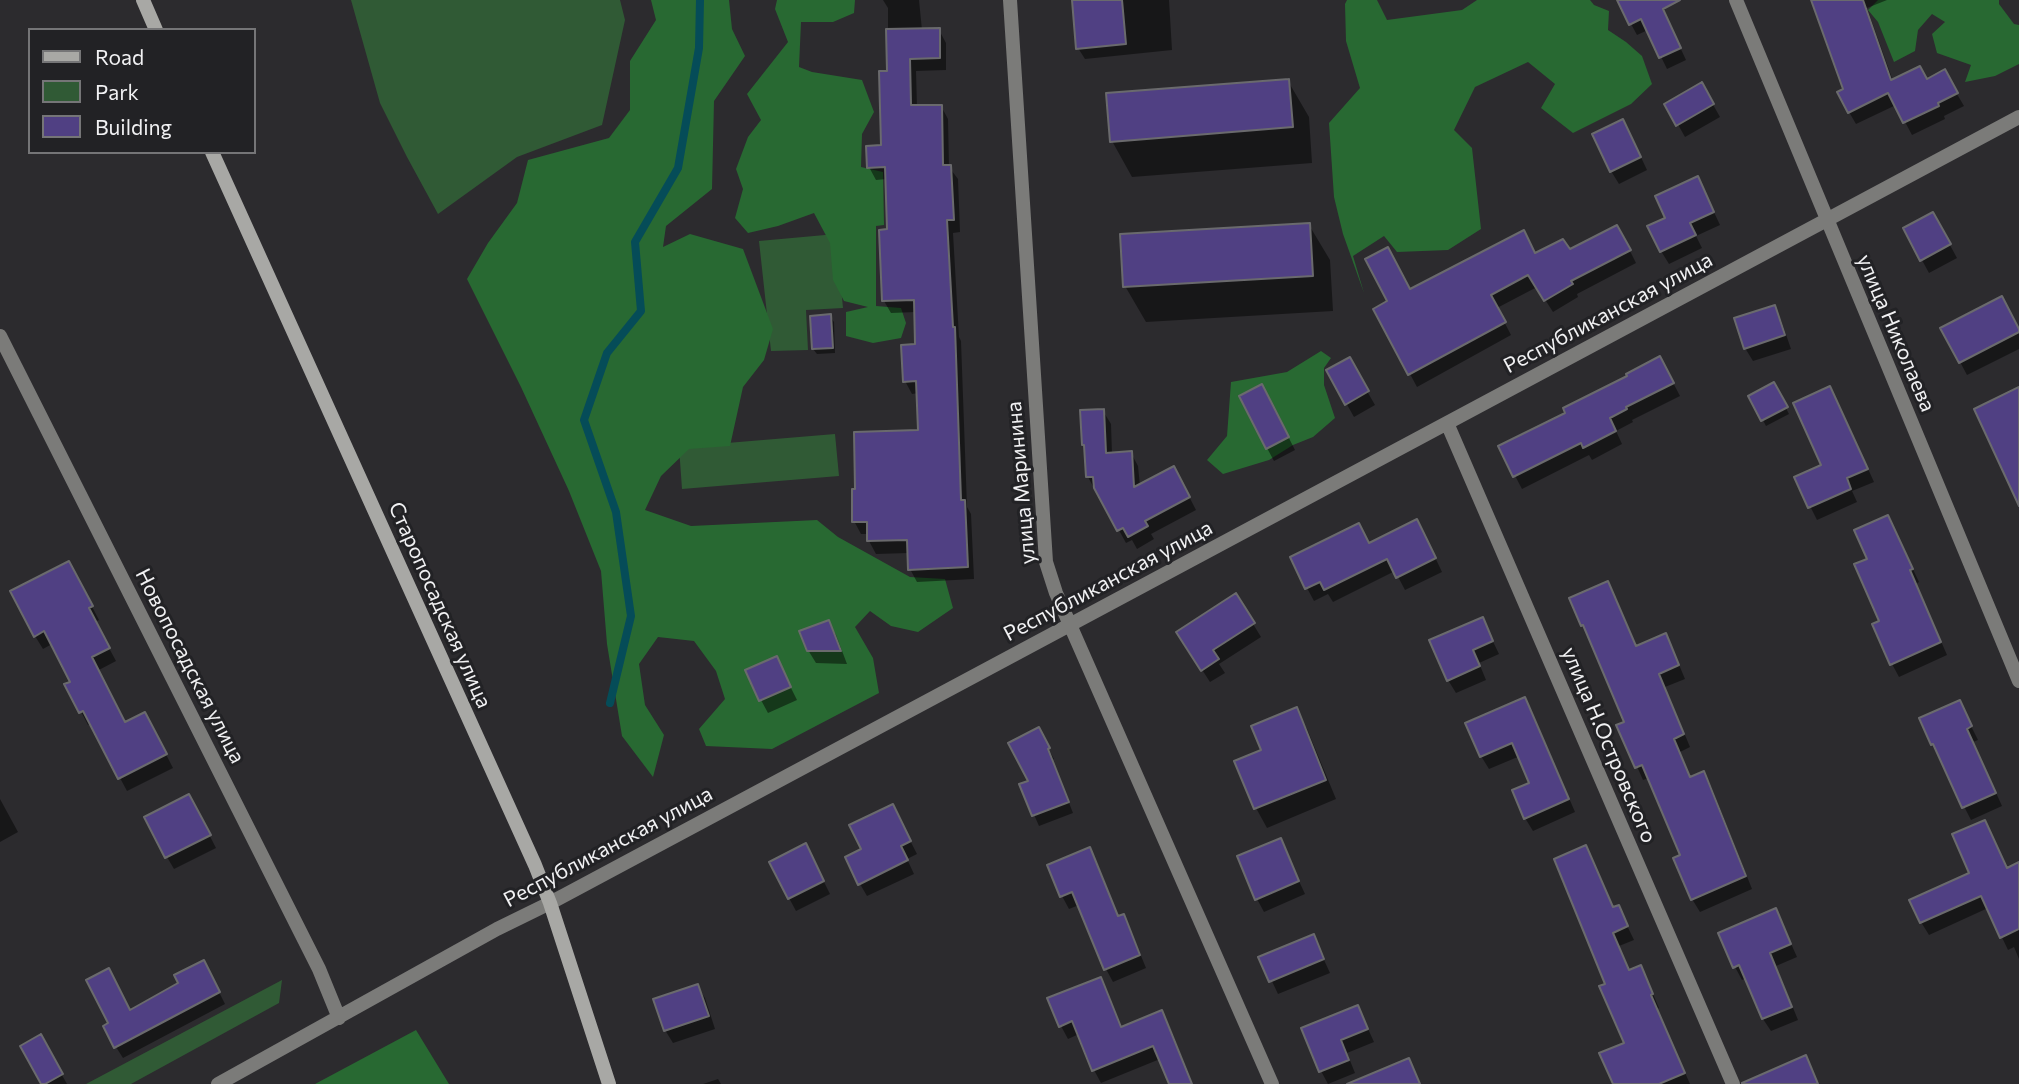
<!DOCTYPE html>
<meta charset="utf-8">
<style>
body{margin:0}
#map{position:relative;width:2019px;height:1084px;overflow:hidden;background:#2c2b2e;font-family:Commissioner,sans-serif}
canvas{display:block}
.legend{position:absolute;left:28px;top:28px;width:228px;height:126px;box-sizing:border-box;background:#222225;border:2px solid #757577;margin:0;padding:9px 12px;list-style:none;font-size:21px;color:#f1f1f3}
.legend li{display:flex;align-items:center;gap:14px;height:35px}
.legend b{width:35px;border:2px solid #757577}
</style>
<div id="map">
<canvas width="2019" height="1084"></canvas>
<ul class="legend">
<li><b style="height:9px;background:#a8a8a5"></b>Road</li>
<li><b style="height:19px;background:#305a35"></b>Park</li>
<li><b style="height:19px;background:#504083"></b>Building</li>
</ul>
</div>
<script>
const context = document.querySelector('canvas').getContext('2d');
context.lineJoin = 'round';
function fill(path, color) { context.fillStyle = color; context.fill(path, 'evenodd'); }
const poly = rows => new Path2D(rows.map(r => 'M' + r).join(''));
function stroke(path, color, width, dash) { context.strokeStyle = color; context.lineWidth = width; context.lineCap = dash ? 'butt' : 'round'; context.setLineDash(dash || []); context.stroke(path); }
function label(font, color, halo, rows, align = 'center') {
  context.font = font + ' Commissioner,sans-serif'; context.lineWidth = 6; context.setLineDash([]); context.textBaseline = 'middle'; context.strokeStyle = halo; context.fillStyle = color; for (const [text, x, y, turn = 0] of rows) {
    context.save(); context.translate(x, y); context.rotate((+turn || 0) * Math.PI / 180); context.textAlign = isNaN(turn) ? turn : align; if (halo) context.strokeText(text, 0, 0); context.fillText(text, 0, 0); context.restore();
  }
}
fill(poly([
 [351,0,620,0,625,20,602,125,517,157,438,214,407,157,380,103],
 [836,234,843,308,806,310,808,350,771,351,759,241],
 [835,434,839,476,682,489,679,447],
 [282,980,279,1003,131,1084,86,1084]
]), '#305a35');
fill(poly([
 [651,0,729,0,732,29,745,56,714,101,712,189,666,226,663,247,690,234,743,249,773,329,764,360,743,387,730,446,689,449,661,476,645,510,691,526,817,520,838,537,910,577,945,579,953,608,918,632,891,626,870,611,855,627,873,658,879,693,772,749,706,746,699,729,725,699,716,671,694,641,658,637,639,664,645,705,664,735,653,777,622,736,607,644,601,571,569,491,521,387,467,279,488,243,517,203,528,160,609,138,630,110,630,61,656,20],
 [777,0,855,0,854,13,833,22,801,22,799,67,812,72,862,80,874,112,862,134,861,167,883,172,884,225,876,226,876,306,901,308,906,323,901,338,873,343,846,336,846,312,868,307,844,301,833,280,830,243,814,213,778,226,748,233,735,218,743,189,736,169,748,137,761,120,747,94,788,42,775,9],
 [1347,0,1377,0,1387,20,1462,10,1477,0,1590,0,1594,5,1609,11,1608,30,1626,42,1642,56,1652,84,1631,104,1573,133,1541,108,1555,84,1528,62,1475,87,1454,130,1472,148,1481,229,1448,250,1397,252,1384,236,1353,256,1364,293,1343,234,1334,197,1329,123,1360,88,1346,41,1345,4],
 [1878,0,1999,0,1999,4,2014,24,2019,25,2019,64,1995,76,1965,82,1971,65,1937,53,1932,34,1945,22,1932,14,1918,30,1915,51,1894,62,1878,22,1868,10],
 [1321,351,1331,358,1324,368,1324,385,1335,418,1313,437,1293,445,1269,460,1223,474,1207,460,1227,436,1231,382,1287,372],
 [416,1030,449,1084,315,1084]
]), '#286932');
fill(poly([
 [883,0,919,0,922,30,939,30,946,43,946,70,916,71,917,107,941,106,948,119,949,167,958,179,960,232,953,233,959,337,961,341,967,507,971,514,974,579,917,582,910,569,909,553,876,554,869,541,869,534,861,534,854,521,920,431,919,393,912,394,905,381,917,346,916,312,891,313,884,301,889,231,887,179,876,180,869,167,883,147,888,73,888,8],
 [1080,0,1169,0,1172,50,1085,59,1078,48],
 [1616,0,1658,0,1686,60,1667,69,1648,30,1637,35,1624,11,1622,11],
 [1810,0,1887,0,1867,8,1893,81,1927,81,1944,72,1964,106,1944,116,1945,119,1912,135,1896,105,1856,124,1849,112,1845,90,1818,14],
 [1288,81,1309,117,1312,163,1132,177,1112,141],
 [1702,85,1720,117,1685,137,1667,105],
 [1630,134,1647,170,1619,184,1611,171],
 [1704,191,1720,225,1696,236,1702,248,1669,264,1661,251,1667,219],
 [1933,214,1957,258,1929,273,1905,229],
 [1309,225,1330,260,1333,311,1146,322,1125,286],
 [1624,239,1636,263,1577,294,1578,297,1553,312,1537,287,1497,308,1511,335,1417,387,1375,309,1410,291,1535,255,1569,252],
 [1774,307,1781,320,1791,349,1753,361,1745,348],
 [830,316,834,322,835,353,817,354,813,349],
 [1942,328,2019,331,2019,349,1967,375],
 [1349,360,1375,405,1354,417,1328,371],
 [1667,371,1680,396,1632,420,1633,422,1616,431,1622,444,1592,460,1589,455,1522,489,1500,447],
 [1774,385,1789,414,1766,426,1751,397],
 [1269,399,1295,450,1274,461,1267,448],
 [1837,401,1874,482,1852,491,1857,502,1817,520,1796,478,1823,466],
 [1103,411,1111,424,1112,454,1131,453,1138,466,1140,486,1181,481,1196,510,1151,534,1154,539,1137,549,1132,540,1126,543,1097,490,1095,490,1088,477,1086,449,1083,444],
 [1888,517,1919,582,1916,584,1947,655,1899,677,1892,664,1869,560],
 [1424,534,1442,572,1405,590,1395,571,1333,602,1328,594,1314,601,1307,588,1369,545],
 [76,576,99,620,95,622,116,661,97,671,125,724,152,727,173,768,127,791,91,724,88,725,67,685,72,682,52,644,43,649,35,636],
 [1608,583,1615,596,1637,647,1665,635,1672,648,1685,679,1665,687,1690,747,1680,752,1691,779,1704,773,1711,786,1752,889,1700,912,1692,899,1682,856,1649,778,1643,780,1619,726,1626,723,1590,638,1582,625],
 [1236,596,1261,637,1219,664,1225,673,1210,682,1186,645],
 [1482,619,1499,654,1479,663,1486,680,1456,693,1448,680],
 [829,622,836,635,847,664,816,663,808,650],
 [776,658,797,700,768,713,761,700],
 [1524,699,1532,712,1575,812,1533,831,1525,818,1532,783,1520,756,1489,769,1481,756],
 [1959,702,1978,740,1973,742,2002,806,1971,820,1932,744],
 [1296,709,1307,729,1336,799,1267,828,1256,808,1263,750],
 [1038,729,1054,759,1052,760,1073,813,1039,826,1021,785,1030,782],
 [0,799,18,832,0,842],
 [196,809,216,848,174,869,167,857],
 [899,819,917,854,907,859,914,874,867,896,860,884,863,850],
 [1985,822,2008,870,2019,864,2019,959,2014,947,2008,950,1988,908,1929,935,1921,922,1971,874],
 [1280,840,1305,894,1264,912,1257,899],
 [1089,849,1097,862,1119,918,1123,916,1130,929,1146,968,1113,982,1106,969,1079,905,1069,909,1062,896],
 [812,858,830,894,796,911,789,898],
 [1618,907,1634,940,1619,946,1630,971,1640,967,1647,980,1659,1008,1657,1009,1690,1084,1615,1084,1626,1044,1608,984,1614,909],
 [1776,910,1797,957,1776,966,1798,1020,1771,1031,1763,1019,1746,978,1742,980,1735,967],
 [1313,936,1330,973,1278,994,1261,958],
 [210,974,225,1004,123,1058,116,1047,111,1024,130,1012],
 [1100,979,1107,992,1122,1028,1162,1012,1169,1025,1193,1084,1171,1084,1160,1059,1101,1083,1094,1070,1079,1034,1068,1039,1061,1026],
 [697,986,705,998,715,1029,673,1043,665,1030],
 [1364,1020,1374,1042,1347,1053,1355,1073,1328,1084,1321,1071,1304,1029],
 [40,1036,67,1084,43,1084],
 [718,1079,721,1084,703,1084]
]), '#0007');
stroke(poly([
 [610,703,631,616,616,512,584,420,607,353,641,311,635,242,678,168,699,48,700,0]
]), '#054c58', 8);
const building = poly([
 [1072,0,1122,0,1126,44,1076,49,1072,0],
 [1617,0,1680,0,1663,9,1681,48,1659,58,1641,19,1629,25,1617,0],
 [1811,0,1863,0,1891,80,1920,66,1927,79,1945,69,1958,93,1938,103,1939,106,1903,123,1888,93,1848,113,1837,92,1843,89,1811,0],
 [940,28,940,58,910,59,911,105,942,105,943,165,951,165,954,220,947,220,953,327,955,327,961,500,965,500,968,567,908,570,907,540,867,541,867,522,852,522,852,489,855,489,854,432,918,430,916,381,903,382,901,345,915,344,914,300,882,301,879,230,887,229,885,167,867,168,866,146,881,145,879,71,887,71,886,29,940,28],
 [1289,79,1293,127,1110,142,1106,93,1289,79],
 [1702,82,1714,104,1676,126,1664,104,1702,82],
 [1623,119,1641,157,1610,172,1592,134,1623,119],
 [1698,176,1714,212,1690,223,1696,235,1660,252,1647,226,1665,218,1655,196,1698,176],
 [1933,212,1951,244,1920,261,1903,228,1933,212],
 [1310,223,1313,276,1123,287,1120,234,1310,223],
 [1617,225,1631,250,1571,281,1573,284,1544,301,1528,275,1491,295,1506,322,1408,375,1373,309,1387,301,1365,259,1388,247,1410,289,1524,230,1535,253,1563,239,1570,249,1617,225],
 [2002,296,2019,329,2019,332,1959,363,1940,328,2002,296],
 [1775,305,1785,335,1744,349,1734,318,1775,305],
 [831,314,833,348,812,349,810,316,831,314],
 [1660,356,1674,383,1626,407,1627,409,1610,418,1616,431,1583,448,1581,443,1513,477,1498,446,1565,413,1563,408,1627,376,1626,374,1660,356],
 [1350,357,1369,391,1345,405,1326,370,1350,357],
 [1774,382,1788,407,1761,421,1748,396,1774,382],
 [1262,384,1289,437,1266,449,1239,396,1262,384],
 [1830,386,1868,469,1847,478,1851,489,1808,508,1794,477,1821,465,1793,403,1830,386],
 [2019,387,2019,506,1974,409,2019,387],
 [1104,409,1106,453,1132,451,1134,487,1174,466,1190,497,1145,521,1148,526,1128,537,1123,528,1117,531,1094,488,1093,477,1086,477,1084,445,1082,445,1080,410,1104,409],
 [1888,515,1913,569,1910,570,1941,642,1890,665,1872,624,1879,621,1854,564,1867,559,1854,530,1888,515],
 [1417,519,1436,558,1396,578,1387,559,1324,590,1320,582,1305,589,1290,557,1359,523,1369,543,1417,519],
 [69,561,93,606,89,608,110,648,92,657,125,722,145,712,167,754,118,779,83,711,79,713,64,684,70,682,44,631,34,637,10,591,69,561],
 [1608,581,1636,646,1666,633,1679,665,1659,674,1684,734,1674,739,1690,777,1704,771,1746,876,1691,900,1673,858,1680,855,1642,765,1635,768,1616,725,1624,722,1583,625,1581,626,1569,598,1608,581],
 [1236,593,1255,623,1213,650,1219,659,1201,671,1176,632,1236,593],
 [1483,617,1493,641,1473,650,1480,666,1447,681,1429,640,1483,617],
 [829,620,841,651,807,651,799,631,829,620],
 [777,656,791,687,759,701,745,670,777,656],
 [1525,697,1569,799,1524,819,1512,790,1529,783,1512,743,1480,757,1465,723,1525,697],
 [1960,700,1972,726,1967,729,1996,793,1962,808,1933,744,1931,745,1919,718,1960,700],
 [1297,707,1326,780,1254,809,1234,761,1261,750,1251,726,1297,707],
 [1039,727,1050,748,1048,749,1069,802,1032,816,1019,784,1028,781,1008,743,1039,727],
 [189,794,211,835,165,858,144,817,189,794],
 [893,804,911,841,901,846,908,860,858,885,845,857,861,849,849,825,893,804],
 [1985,820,2007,868,2019,862,2019,929,2000,938,1981,896,1920,923,1909,900,1969,873,1952,834,1985,820],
 [1281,838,1299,881,1255,900,1237,856,1281,838],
 [806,843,824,881,788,899,769,862,806,843],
 [1586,845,1613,907,1619,905,1628,926,1613,933,1629,970,1641,965,1653,994,1651,995,1685,1073,1659,1084,1613,1084,1599,1053,1624,1043,1599,986,1605,984,1554,859,1586,845],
 [1090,847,1118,916,1124,914,1140,955,1104,970,1072,892,1060,897,1047,865,1090,847],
 [1776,908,1791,944,1770,953,1792,1007,1762,1019,1739,965,1733,968,1718,933,1776,908],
 [1314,934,1324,959,1269,982,1258,957,1314,934],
 [204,960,220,992,114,1048,103,1026,108,1023,86,980,109,968,130,1010,178,983,174,975,204,960],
 [1101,977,1121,1027,1162,1010,1192,1084,1169,1084,1153,1046,1092,1071,1072,1021,1059,1027,1047,998,1101,977],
 [698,984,709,1016,664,1031,653,999,698,984],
 [1358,1005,1368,1029,1341,1040,1349,1060,1319,1072,1301,1028,1358,1005],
 [41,1034,63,1074,45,1084,41,1084,20,1046,41,1034],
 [1806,1055,1818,1084,1742,1084,1742,1083,1806,1055],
 [1409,1058,1420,1084,1347,1084,1409,1058]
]);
fill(building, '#504083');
stroke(building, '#6a6a6d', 2);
stroke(poly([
 [1010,0,1046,562,1056,593,1272,1084],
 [1736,0,2019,681],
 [0,336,319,969,339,1018],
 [1447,423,1733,1084],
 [218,1084,497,929,550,903,2019,117]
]), '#7b7b79', 14);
stroke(poly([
 [143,0,156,30],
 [212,152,535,865,550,903,609,1084]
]), '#a8a8a5', 14);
label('21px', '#f1f1f3', '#222225', [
 ["Республиканская улица",1608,313,-28],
 ["улица Николаева",1896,333,67],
 ["улица Маринина",1021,483,-95],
 ["Республиканская улица",1108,581,-28],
 ["Старопосадская улица",440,605,66],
 ["Новопосадская улица",190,666,63],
 ["улица Н.Островского",1609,745,67],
 ["Республиканская улица",608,847,-28]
]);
</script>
